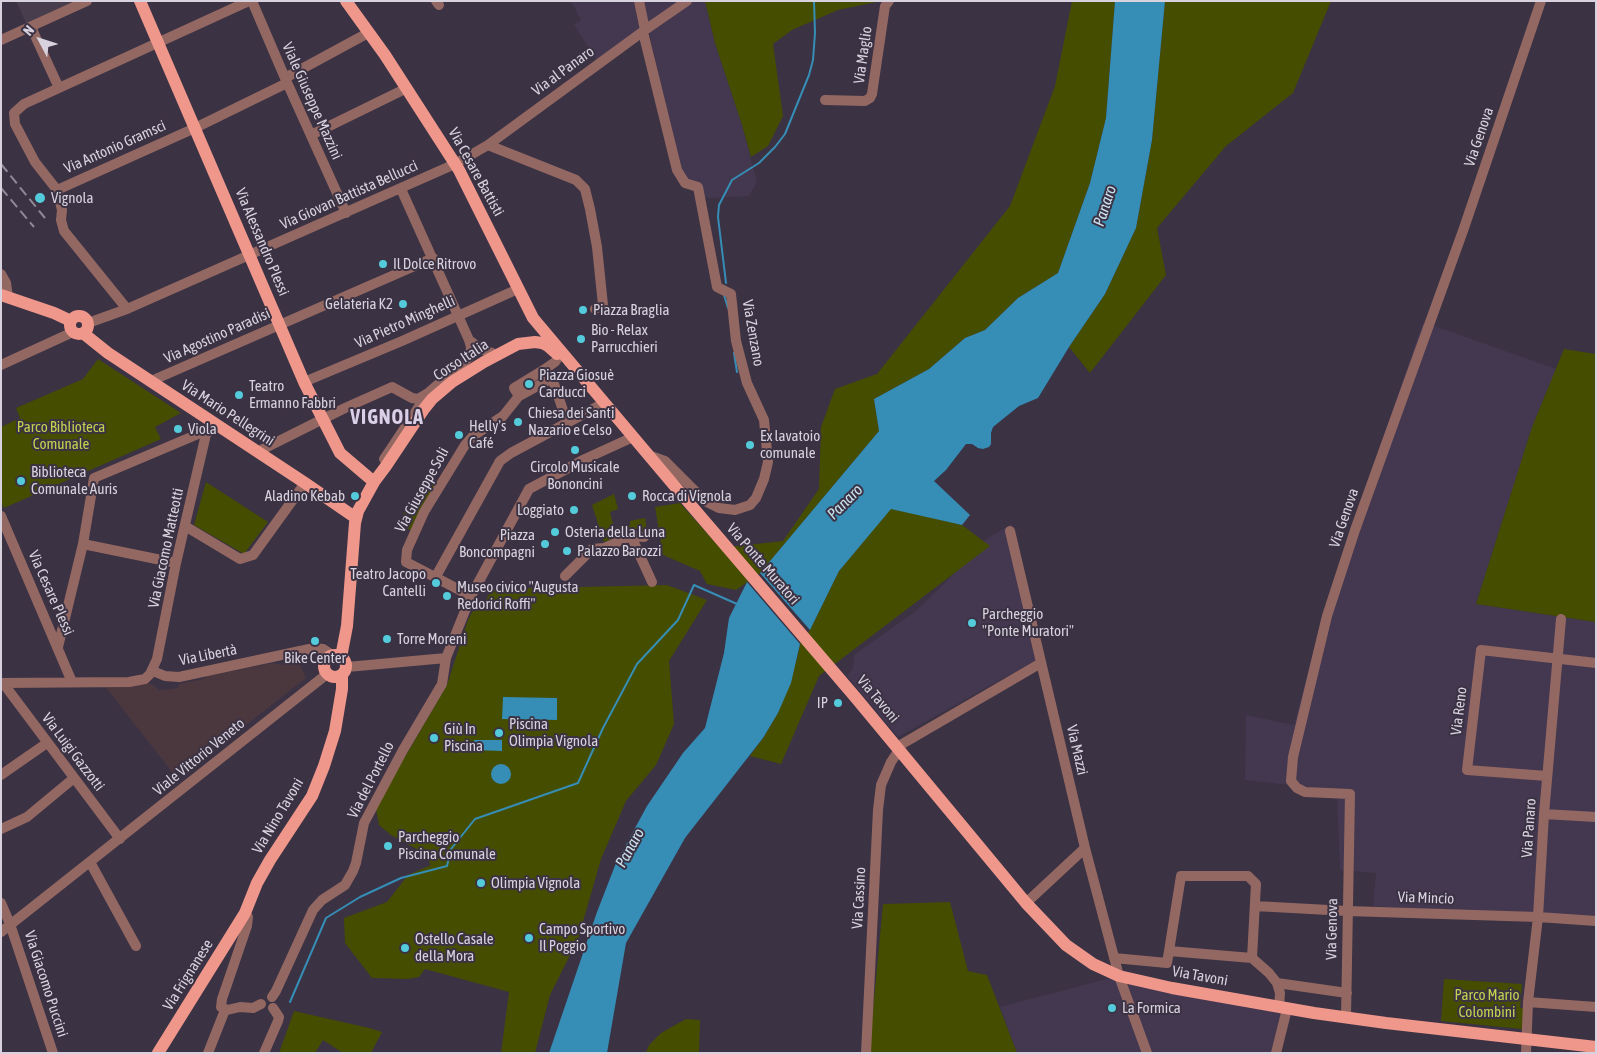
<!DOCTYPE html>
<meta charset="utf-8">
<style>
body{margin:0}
#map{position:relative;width:1597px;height:1054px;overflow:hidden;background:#3b3244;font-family:"Asap Condensed",sans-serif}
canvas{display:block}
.frame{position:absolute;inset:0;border:2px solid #d7d2dd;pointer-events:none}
.north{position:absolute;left:15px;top:15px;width:50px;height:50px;-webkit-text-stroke:4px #3b3244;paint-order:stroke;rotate:310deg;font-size:14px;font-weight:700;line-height:20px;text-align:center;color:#d7d2dd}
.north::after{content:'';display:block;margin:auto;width:18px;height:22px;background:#d7d2dd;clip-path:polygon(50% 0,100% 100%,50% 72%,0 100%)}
</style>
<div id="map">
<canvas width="1597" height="1054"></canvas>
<div class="frame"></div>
<div class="north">N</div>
</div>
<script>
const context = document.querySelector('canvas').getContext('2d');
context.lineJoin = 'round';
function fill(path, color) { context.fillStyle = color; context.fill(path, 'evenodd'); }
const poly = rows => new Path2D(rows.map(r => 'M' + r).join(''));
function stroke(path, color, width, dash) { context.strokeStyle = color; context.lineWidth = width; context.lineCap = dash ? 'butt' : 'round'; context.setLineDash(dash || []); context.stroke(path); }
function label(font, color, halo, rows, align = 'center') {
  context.font = font + ' "Asap Condensed",sans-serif'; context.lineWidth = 4; context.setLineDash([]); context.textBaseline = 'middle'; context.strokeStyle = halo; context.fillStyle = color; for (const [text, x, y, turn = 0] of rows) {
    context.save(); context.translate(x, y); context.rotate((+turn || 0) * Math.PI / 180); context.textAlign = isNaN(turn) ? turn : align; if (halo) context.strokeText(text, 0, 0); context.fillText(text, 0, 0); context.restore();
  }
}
fill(poly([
 [571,1,705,1,715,43,742,125,757,182,749,196,710,198,699,196,684,185,675,154,648,26,599,65,574,24,581,20],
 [1423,322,1556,369,1532,427,1476,604,1596,622,1596,919,1373,906,1376,873,1340,870,1337,790,1245,780,1246,715,1294,725,1328,596],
 [1011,524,1036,640,1038,659,898,737,847,676,853,668,854,655,916,611,949,579,958,569,962,561,987,539],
 [1122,975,1290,1006,1279,1053,1017,1053,1000,1007]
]), '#443850');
fill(poly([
 [298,660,306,678,222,744,219,741,175,776,104,685,152,684,159,690,162,690,178,688,179,684,203,679,207,676,273,663,281,665,282,663]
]), '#4b383f');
fill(poly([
 [16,1,75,1,26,23]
]), '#473d4d');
fill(poly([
 [705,1,881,1,838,10,792,30,773,44,783,116,768,146,751,157,742,125,715,43],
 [1072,1,1115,1,1106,118,1090,183,1058,273,1018,298,985,330,965,338,929,369,874,399,879,431,760,573,736,590,707,584,700,571,663,555,655,507,680,503,720,548,783,541,819,489,821,427,835,389,877,374,1010,206,1055,86],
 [1165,1,1331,1,1293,93,1226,146,1157,228,1166,275,1090,373,1069,347,1105,294,1136,228,1152,140],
 [1564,349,1596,354,1596,622,1476,604,1532,427],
 [98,359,181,413,155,427,161,439,4,508,1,502,1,427,20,418,16,408,83,379],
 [424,477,437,486,413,531,398,524],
 [206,482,268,522,244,554,194,525],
 [614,494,618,509,610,512,614,528,630,525,630,521,645,518,647,531,640,532,639,528,604,542,592,505],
 [891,508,962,525,990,546,819,676,781,764,750,756,763,738,778,713,797,659,800,644,810,630,839,571],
 [667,585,707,600,669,661,674,724,656,765,626,801,601,859,578,939,550,995,535,1053,501,1053,509,992,425,969,419,977,407,979,372,978,345,943,344,918,387,902,408,875,431,865,424,853,391,835,379,825,376,809,395,771,405,757,447,685,468,620,477,603,484,602,493,589],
 [950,902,968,971,987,975,1017,1053,869,1053,883,904],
 [1444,979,1522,984,1520,1008,1525,1008,1522,1029,1441,1021],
 [294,1011,369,1028,382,1032,371,1053,343,1053,323,1040,315,1053,279,1053],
 [686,1019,700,1020,699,1053,646,1053,649,1045,661,1033]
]), '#454d00');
fill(poly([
 [1115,1,1165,1,1152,140,1136,228,1105,294,1069,347,1038,398,1019,406,993,427,991,433,991,444,989,447,983,449,978,448,972,444,966,444,946,470,934,481,970,515,962,525,891,509,839,571,810,630,760,573,879,431,874,399,929,369,965,338,985,330,1018,298,1058,273,1090,183,1106,118],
 [747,582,800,644,791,683,778,713,763,738,685,838,626,943,607,1053,549,1053,597,912,616,863,647,806,683,753,705,728,724,653,729,618],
 [503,697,557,698,557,720,502,719],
 [474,740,502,740,502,751,474,750],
 '491 774a10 10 0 1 1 20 0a10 10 0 1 1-20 0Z'
]), '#368db5');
stroke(poly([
 [726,283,718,217,719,205,732,180,759,163,775,147,785,134,809,75,813,60,815,33,814,1],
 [724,295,728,308],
 [734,353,737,372],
 [762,561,766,568],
 [290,1002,326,918,360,897,401,878,447,866,451,849,475,819,578,783,603,728,637,664,678,620,694,585,737,604]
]), '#368db5', 2);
stroke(poly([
 [252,1,285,78,346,213],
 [436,1,439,5],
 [639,1,645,30],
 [31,27,59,88],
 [643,32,677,170,685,183,698,187,717,287,731,294,736,341,747,383,764,420,768,462,764,479,756,498,750,505,735,510,719,508,705,501,665,461,648,455],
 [1,40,87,1],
 [285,78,368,33],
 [825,100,865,101,870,98,872,94,885,6,889,1],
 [311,135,407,88],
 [488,145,576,180,585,189,590,209,597,247,603,305,595,309],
 [401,189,469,340,479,348,497,355],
 [57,190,195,128,287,83],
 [1,274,6,283,8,297],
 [127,309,64,231,61,220,62,210,57,190,35,162,15,124,14,113,24,104,249,1],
 [88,323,127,309,455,164,488,145,645,30,687,1],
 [559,356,555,362,545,369,514,388,519,396,552,378,567,422],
 [1,365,73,332],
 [151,381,433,258],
 [304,382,402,341,518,289],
 [257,452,345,408,392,387,412,398,418,399,428,393],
 [384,459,428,393,464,362,470,356,471,347,469,340],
 [1,516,72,682],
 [185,526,240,559,253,555,305,483],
 [1010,531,1085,848,1119,976,1147,1053],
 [631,536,652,582],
 [83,544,176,563],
 [565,576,592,549,604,548,631,536,644,537],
 [435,578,500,461,511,453,604,403],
 [471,596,406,562,407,550,424,512,465,445,473,436,503,416,519,396],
 [58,647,83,544,94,478,210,429],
 [347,667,446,658],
 [153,671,165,676,179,677,314,648,323,649,332,655],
 [1,683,129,682,145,679,150,674,157,659,176,563,207,430],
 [3,683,120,839],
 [897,747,1041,663],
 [1,775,47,743],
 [1547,776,1467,770,1481,650,1596,663],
 [1544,814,1596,817],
 [1,829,27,817,74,778],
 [90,862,136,946],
 [1,903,10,924,53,1053],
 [1026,903,1085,848],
 [1255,906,1347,911,1538,917,1596,921],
 [245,913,248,917,247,926,222,999,221,1007,227,1010,240,1007,253,1008,261,1004],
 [1,932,327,674],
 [1169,951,1181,876,1248,876,1256,884,1252,958],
 [1114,958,1167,963,1169,951,1252,958,1269,973,1277,983,1347,993],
 [1277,983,1280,993,1279,1007],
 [272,997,276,991,313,910,322,900,345,885,353,871,356,863,364,823,403,750,442,684,446,658,471,596,529,489,585,459,633,437],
 [1528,1002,1596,1007],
 [1346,1017,1350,794,1305,792,1297,788,1291,781,1293,757,1327,616,1355,530,1464,228,1541,1],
 [208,1053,225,1010],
 [264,1053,278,1021,279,1017,273,1008],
 [866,1053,878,810,881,785,891,762,899,750],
 [1276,1053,1287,1009],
 [1526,1053,1528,1002,1538,917,1544,814,1561,619]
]), '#946862', 10);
stroke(poly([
 [140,1,304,382,340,453,374,482],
 [346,1,385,55,459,170,533,318,672,483,856,698,1026,903,1066,945,1093,964,1119,976,1172,988,1314,1013,1386,1023,1596,1047],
 [1,295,54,313,71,321],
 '70 325a9 9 0 1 1 18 0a9 9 0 1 1-18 0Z',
 [83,333,108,353,305,483,356,518],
 '324 666a11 11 0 1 1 22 0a11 11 0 1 1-22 0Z',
 [341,657,347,626,355,523,358,511,374,482,386,466,424,409,432,399,452,382,484,362,518,344,535,342,542,343,548,346,557,354],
 [158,1053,245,913,257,883,270,860,312,796,324,766,335,731,342,689,342,675]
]), '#ef978b', 12);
stroke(poly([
 [1,164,45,218],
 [1,188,34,227]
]), '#908997', 2, [10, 5]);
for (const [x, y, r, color] of [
 [40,198,6,"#53cbdb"],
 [383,264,5,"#53cbdb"],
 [403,304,5,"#53cbdb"],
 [583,310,5,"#53cbdb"],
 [581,339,5,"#53cbdb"],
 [529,384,5,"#53cbdb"],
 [239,395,5,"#53cbdb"],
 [518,422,5,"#53cbdb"],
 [178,429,5,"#53cbdb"],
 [459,435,5,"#53cbdb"],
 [750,445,5,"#53cbdb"],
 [575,450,5,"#53cbdb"],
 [21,481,5,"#53cbdb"],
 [355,496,5,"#53cbdb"],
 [632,496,5,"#53cbdb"],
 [574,510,5,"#53cbdb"],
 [555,532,5,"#53cbdb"],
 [545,544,5,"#53cbdb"],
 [567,551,5,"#53cbdb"],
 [436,583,5,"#53cbdb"],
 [447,596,5,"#53cbdb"],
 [972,623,5,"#53cbdb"],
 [387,639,5,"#53cbdb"],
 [315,641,5,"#53cbdb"],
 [838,703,5,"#53cbdb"],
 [499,733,5,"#53cbdb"],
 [434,738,5,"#53cbdb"],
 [388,846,5,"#53cbdb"],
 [481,883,5,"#53cbdb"],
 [529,938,5,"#53cbdb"],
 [405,948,5,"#53cbdb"],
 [1112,1008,5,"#53cbdb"]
]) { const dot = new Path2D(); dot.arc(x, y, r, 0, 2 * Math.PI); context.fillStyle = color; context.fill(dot); stroke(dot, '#3b3244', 2); }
label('15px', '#d7d2dd', '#3b3244', [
 ["Via Maglio",863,55,-82],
 ["Via al Panaro",563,71,-36],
 ["Viale Giuseppe Mazzini",312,101,66],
 ["Via Genova",1479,137,-71],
 ["Via Antonio Gramsci",115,147,-24],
 ["Via Cesare Battisti",476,172,61],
 ["Via Giovan Battista Bellucci",349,195,-24],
 ["Via Alessandro Plessi",262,242,67],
 ["Via Pietro Minghelli",405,322,-24],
 ["Via Zenzano",753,333,80],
 ["Via Agostino Paradisi",217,336,-24],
 ["Corso Italia",461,360,-33],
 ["Via Mario Pellegrini",228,413,33],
 ["Via Giuseppe Soli",422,490,-61],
 ["Via Genova",1344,518,-71],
 ["Via Giacomo Matteotti",166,548,-78],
 ["Via Ponte Muratori",763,564,49],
 ["Via Cesare Plessi",51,593,66],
 ["Via Libertà",208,655,-11],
 ["Via Tavoni",878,699,50],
 ["Via Reno",1459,711,-83],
 ["Via Mazzi",1077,750,77],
 ["Via Luigi Gazzotti",73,752,53],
 ["Viale Vittorio Veneto",199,757,-39],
 ["Via del Portello",371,780,-63],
 ["Via Nino Tavoni",278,816,-59],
 ["Via Panaro",1529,828,-86],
 ["Via Cassino",859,898,-87],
 ["Via Mincio",1426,898,2],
 ["Via Genova",1332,929,-89],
 ["Via Frignanese",188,975,-58],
 ["Via Tavoni",1200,976,10],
 ["Via Giacomo Puccini",46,984,72]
]);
label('15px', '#d7d2dd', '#3b3244', [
 ["Vignola",51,198],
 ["Il Dolce Ritrovo",393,264],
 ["Gelateria K2",393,304,"right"],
 ["Piazza Braglia",593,310],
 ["Bio - Relax",591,330],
 ["Parrucchieri",591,347],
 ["Piazza Giosuè",539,375],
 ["Carducci",539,392],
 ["Teatro",249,386],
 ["Ermanno Fabbri",249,403],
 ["Chiesa dei Santi",528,413],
 ["Nazario e Celso",528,430],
 ["Helly's",469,426],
 ["Café",469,443],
 ["Viola",188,429],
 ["Ex lavatoio",760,436],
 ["comunale",760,453],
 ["Circolo Musicale",575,467,"center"],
 ["Bononcini",575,484,"center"],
 ["Biblioteca",31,472],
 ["Comunale Auris",31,489],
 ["Aladino Kebab",345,496,"right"],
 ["Rocca di Vignola",642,496],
 ["Loggiato",564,510,"right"],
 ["Osteria della Luna",565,532],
 ["Piazza",535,535,"right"],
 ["Boncompagni",535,552,"right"],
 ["Palazzo Barozzi",577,551],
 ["Teatro Jacopo",426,574,"right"],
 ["Cantelli",426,591,"right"],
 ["Museo civico \"Augusta",457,587],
 ["Redorici Roffi\"",457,604],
 ["Parcheggio",982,614],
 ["\"Ponte Muratori\"",982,631],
 ["Torre Moreni",397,639],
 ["Bike Center",315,658,"center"],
 ["IP",828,703,"right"],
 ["Piscina",509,724],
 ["Olimpia Vignola",509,741],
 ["Giù In",444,729],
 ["Piscina",444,746],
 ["Parcheggio",398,837],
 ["Piscina Comunale",398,854],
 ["Olimpia Vignola",491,883],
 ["Campo Sportivo",539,929],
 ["Il Poggio",539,946],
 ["Ostello Casale",415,939],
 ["della Mora",415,956],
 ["La Formica",1122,1008]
], 'left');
label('15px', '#c1d34e', '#3b3244', [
 ["Parco Biblioteca",61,427],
 ["Comunale",61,444],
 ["Parco Mario",1487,995],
 ["Colombini",1487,1012]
]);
label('italic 16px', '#cae2ef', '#3b3244', [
 ["Panaro",1105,206,-72],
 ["Panaro",845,502,-45],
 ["Panaro",630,848,-61]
]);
context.letterSpacing = '1px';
label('bold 20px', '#dad0e7', '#3b3244', [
 ["VIGNOLA",387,418]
]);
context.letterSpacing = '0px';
</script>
